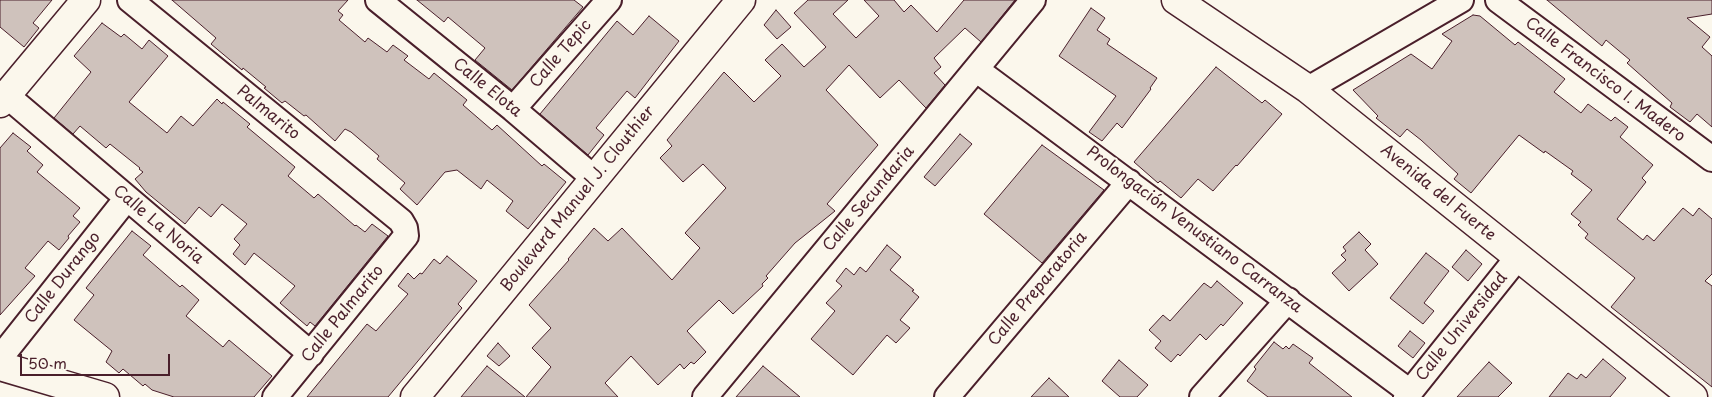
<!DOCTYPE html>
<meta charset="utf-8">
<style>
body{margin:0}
#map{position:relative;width:1712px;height:397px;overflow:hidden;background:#fbf7ec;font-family:"Playpen Sans",sans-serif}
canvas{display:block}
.scale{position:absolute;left:20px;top:354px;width:150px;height:22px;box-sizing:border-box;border:2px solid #4a1f2b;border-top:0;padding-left:6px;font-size:15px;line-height:18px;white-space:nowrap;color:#4a1f2b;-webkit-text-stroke:4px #fbf7ec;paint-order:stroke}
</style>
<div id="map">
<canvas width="1712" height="397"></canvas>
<div class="scale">50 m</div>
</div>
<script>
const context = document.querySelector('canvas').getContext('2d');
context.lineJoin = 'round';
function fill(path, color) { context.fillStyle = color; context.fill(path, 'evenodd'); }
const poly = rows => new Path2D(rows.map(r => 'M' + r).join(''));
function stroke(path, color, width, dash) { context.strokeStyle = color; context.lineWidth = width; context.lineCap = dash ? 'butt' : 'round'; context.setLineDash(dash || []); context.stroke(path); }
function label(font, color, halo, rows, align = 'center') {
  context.font = font + ' "Playpen Sans",sans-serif'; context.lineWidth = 4; context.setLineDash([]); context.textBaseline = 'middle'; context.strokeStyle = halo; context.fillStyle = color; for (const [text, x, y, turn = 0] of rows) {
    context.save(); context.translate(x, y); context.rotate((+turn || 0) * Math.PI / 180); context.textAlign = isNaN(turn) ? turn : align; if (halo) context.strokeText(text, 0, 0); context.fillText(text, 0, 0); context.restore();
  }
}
const building = poly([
 [0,0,52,0,33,23,39,28,24,47,0,27,0,0],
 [172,0,348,0,338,11,343,15,339,20,365,42,368,38,387,52,393,45,408,56,404,60,429,79,434,73,467,100,463,105,492,130,497,125,542,166,544,164,566,182,528,229,506,211,513,201,487,180,481,189,457,170,445,172,417,205,400,189,405,183,377,159,379,156,351,132,345,129,335,141,306,115,304,116,285,101,282,103,264,88,266,87,243,68,242,70,211,44,216,38,172,0],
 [417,0,574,0,583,7,512,90,475,60,485,48,448,17,444,22,417,0],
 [808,0,848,0,833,14,856,38,879,16,864,0,894,0,904,12,911,5,937,32,964,0,1015,0,981,42,965,28,934,58,941,67,934,73,945,85,926,108,899,80,880,98,849,65,826,90,878,145,827,204,835,211,795,243,766,276,768,278,762,284,763,286,733,314,719,300,687,331,706,352,694,364,691,362,684,369,680,364,658,385,631,356,605,383,618,397,526,397,551,367,532,348,551,328,529,305,569,260,568,259,594,228,608,241,622,228,672,280,700,248,685,233,726,188,703,164,683,182,660,158,672,146,667,140,724,72,754,102,781,76,765,60,782,44,804,67,826,47,794,13,808,0],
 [1547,0,1712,0,1712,14,1687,18,1710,37,1702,47,1712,56,1712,127,1697,114,1690,122,1670,107,1672,103,1627,63,1630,60,1606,40,1602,46,1547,0],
 [1091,8,1105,18,1097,30,1110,39,1107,44,1157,78,1150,88,1151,89,1122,128,1117,123,1102,141,1089,132,1116,96,1059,56,1091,8],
 [776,10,791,27,777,39,764,25,776,10],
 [1473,15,1480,16,1515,45,1518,42,1565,79,1554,92,1581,113,1588,104,1611,121,1615,117,1628,127,1620,137,1653,165,1642,178,1646,182,1617,219,1643,240,1647,235,1654,241,1683,208,1693,216,1699,208,1712,219,1712,274,1705,281,1712,286,1712,387,1611,307,1635,278,1585,238,1588,234,1578,225,1581,222,1571,214,1592,190,1571,174,1573,171,1545,151,1544,153,1519,135,1471,193,1454,179,1458,174,1421,140,1407,129,1400,137,1376,118,1378,116,1353,90,1411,54,1432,69,1452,41,1442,34,1473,15],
 [649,16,679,41,635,98,627,91,596,128,604,135,588,155,540,114,617,21,633,35,649,16],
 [102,23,121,37,124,34,142,49,149,40,168,56,129,102,167,133,181,116,193,126,217,99,222,104,223,102,250,124,247,127,295,167,288,176,314,198,318,194,355,226,356,225,365,232,372,224,388,236,315,326,310,322,307,326,280,303,295,286,254,253,245,265,233,254,240,245,234,239,247,224,222,204,211,217,199,207,185,224,146,192,135,179,143,172,139,169,140,168,110,144,106,148,80,126,73,134,54,118,91,72,74,56,102,23],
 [1216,67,1262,103,1265,100,1282,114,1237,166,1236,165,1213,191,1198,179,1181,198,1160,181,1158,183,1134,162,1216,67],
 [13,133,31,147,27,151,43,165,37,172,80,208,73,216,80,222,68,236,69,238,59,250,48,241,25,268,35,276,0,315,0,148,13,133],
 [960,134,972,144,935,186,924,177,960,134],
 [1042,145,1104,190,1042,263,984,214,1042,145],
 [132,231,151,246,143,255,180,287,182,285,199,300,186,316,223,347,229,340,272,376,254,397,174,397,152,390,145,384,143,386,123,369,119,373,106,362,112,351,74,320,94,295,86,288,132,231],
 [1359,232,1371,244,1365,250,1378,264,1349,291,1332,273,1346,260,1341,255,1346,251,1343,247,1359,232],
 [887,245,901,257,890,270,914,290,912,291,919,297,900,320,910,328,896,343,887,335,853,375,811,339,835,311,826,303,842,286,836,281,846,268,854,275,860,267,866,272,887,245],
 [1466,250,1482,264,1468,281,1452,267,1466,250],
 [1426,253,1449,271,1424,303,1434,311,1423,324,1390,298,1426,253],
 [447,256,477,281,458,304,462,308,388,397,307,397,367,324,376,331,408,294,398,286,408,273,414,279,420,273,422,274,434,259,440,264,447,256],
 [1217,281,1243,303,1223,326,1221,324,1206,340,1200,334,1180,356,1178,354,1171,362,1155,348,1161,341,1149,330,1163,315,1170,321,1204,283,1211,288,1217,281],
 [1410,331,1425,343,1413,358,1398,346,1410,331],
 [1274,342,1283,349,1286,346,1289,349,1293,344,1313,358,1309,363,1352,397,1268,397,1247,381,1256,369,1254,367,1274,342],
 [498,343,510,356,499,366,487,356,498,343],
 [1603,359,1626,378,1610,397,1549,397,1568,373,1577,379,1581,374,1586,378,1603,359],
 [1119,360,1148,385,1137,397,1120,397,1102,381,1119,360],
 [1489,362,1512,383,1498,397,1457,397,1489,362],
 [487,366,525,397,461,397,487,366],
 [763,366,800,397,736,397,763,366],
 [1049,378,1069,397,1031,397,1049,378]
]);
fill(building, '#cfc2bc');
stroke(building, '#4a1f2b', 1);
const street = poly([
 [130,0,401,221,405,228,406,236,275,397],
 [378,0,513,109,595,179],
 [1498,0,1712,159],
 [977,70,1410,392],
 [1308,89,1461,0],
 [6,95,311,354],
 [513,109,609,0],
 [0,358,127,198],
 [705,397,1033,0],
 [947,397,1129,182],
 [1202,397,1288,300],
 [1406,397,1518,257]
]);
const secondary = poly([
 [1176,0,1308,89,1693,397],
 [0,366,105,397]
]);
const primary = poly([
 [0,103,86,0],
 [415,397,741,0]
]);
stroke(street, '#4a1f2b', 28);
stroke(secondary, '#4a1f2b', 31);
stroke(primary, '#4a1f2b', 31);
stroke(street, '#fbf7ec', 24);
stroke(secondary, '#fbf7ec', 28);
stroke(primary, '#fbf7ec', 28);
label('16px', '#4a1f2b', '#fbf7ec', [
 ["Calle Tepic",561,54,-49],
 ["Calle Francisco I. Madero",1605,80,37],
 ["Calle Elota",487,88,39],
 ["Palmarito",268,113,39],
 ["Avenida del Fuerte",1438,193,39],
 ["Boulevard Manuel J. Clouthier",578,199,-51],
 ["Calle Secundaria",869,199,-50],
 ["Calle La Noria",158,225,40],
 ["Prolongación Venustiano Carranza",1194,230,37],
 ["Calle Durango",63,278,-52],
 ["Calle Preparatoria",1038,289,-50],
 ["Calle Palmarito",343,314,-51],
 ["Calle Universidad",1462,327,-51]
]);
</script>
